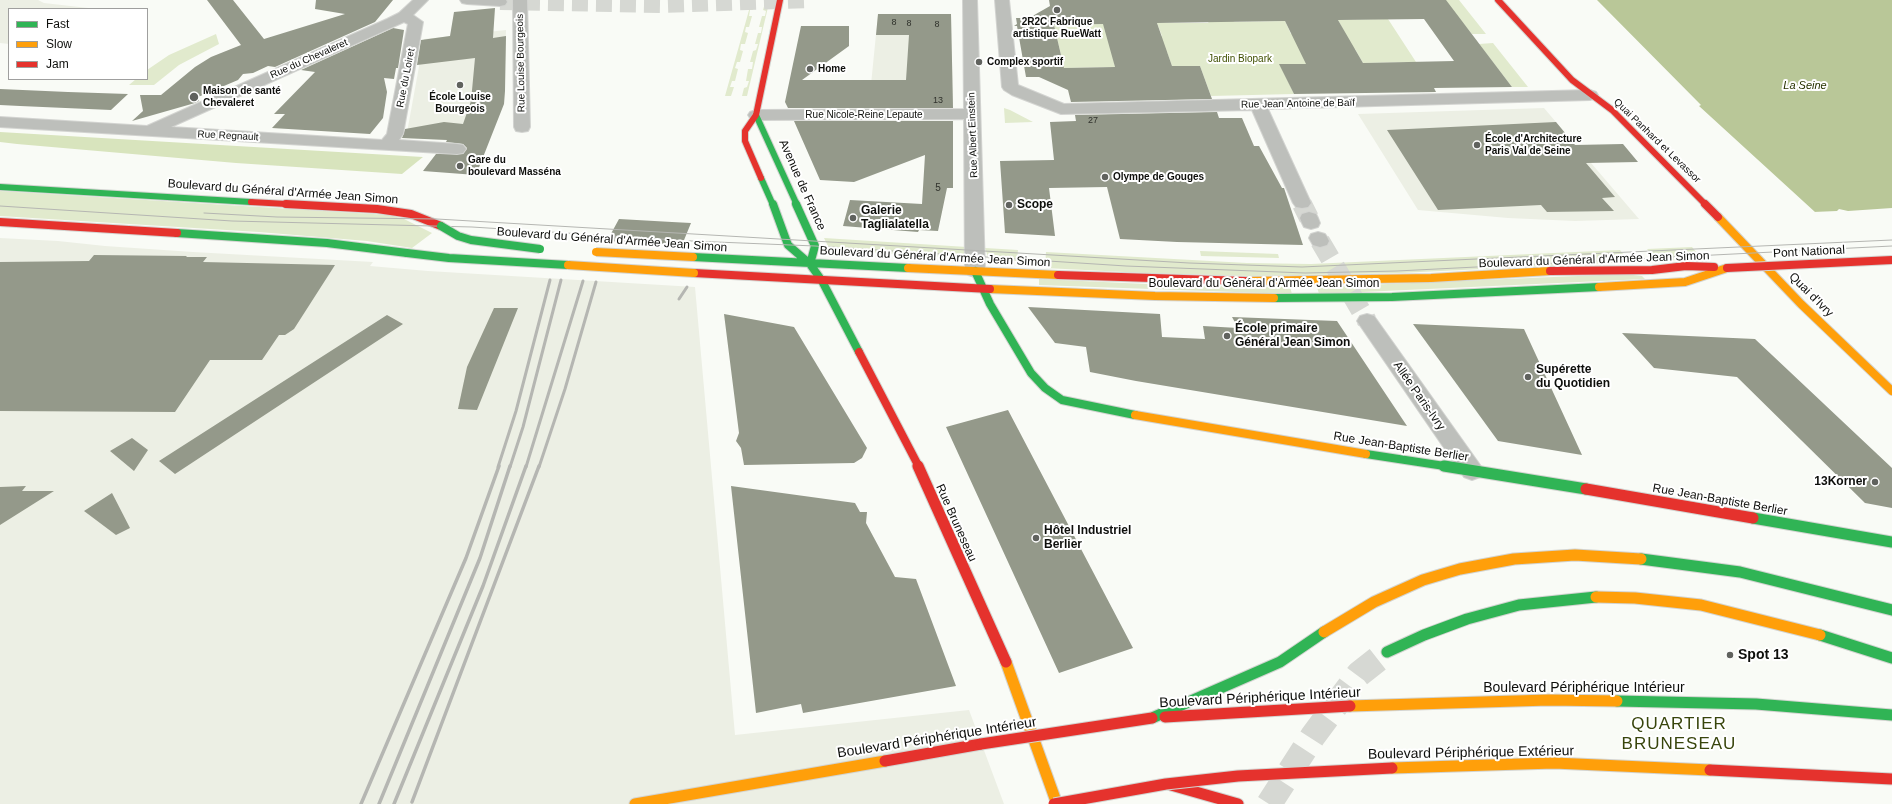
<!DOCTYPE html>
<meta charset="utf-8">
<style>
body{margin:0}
#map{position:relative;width:1892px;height:804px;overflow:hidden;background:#f9fbf6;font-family:Helvetica,sans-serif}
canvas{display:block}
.legend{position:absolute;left:8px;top:8px;width:140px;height:72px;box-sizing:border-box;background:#fff;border:1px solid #9f9f9e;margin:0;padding:5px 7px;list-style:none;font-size:12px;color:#0e0f0c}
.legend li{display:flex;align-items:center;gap:8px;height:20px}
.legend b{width:20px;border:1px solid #9f9f9e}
</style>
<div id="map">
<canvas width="1892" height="804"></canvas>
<ul class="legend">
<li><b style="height:5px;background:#30b455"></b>Fast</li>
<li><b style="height:5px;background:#ff9f0a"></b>Slow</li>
<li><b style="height:5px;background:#e5322d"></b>Jam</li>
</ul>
</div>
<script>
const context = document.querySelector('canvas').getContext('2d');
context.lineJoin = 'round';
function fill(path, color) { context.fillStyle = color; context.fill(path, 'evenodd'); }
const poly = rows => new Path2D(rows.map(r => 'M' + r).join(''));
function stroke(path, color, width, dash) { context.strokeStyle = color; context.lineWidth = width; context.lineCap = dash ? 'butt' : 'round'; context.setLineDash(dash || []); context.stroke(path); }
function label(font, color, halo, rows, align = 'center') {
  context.font = font + ' Helvetica,sans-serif'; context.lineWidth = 4; context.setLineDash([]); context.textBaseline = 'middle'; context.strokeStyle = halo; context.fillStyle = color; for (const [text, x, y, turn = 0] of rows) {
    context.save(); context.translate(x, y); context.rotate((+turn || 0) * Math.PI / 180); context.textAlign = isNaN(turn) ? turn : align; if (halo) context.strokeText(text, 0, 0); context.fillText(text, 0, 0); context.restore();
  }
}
fill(poly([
 [0,0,38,0,44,3,97,9,9,9,9,44,0,43],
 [878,14,951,14,953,104,869,105],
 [506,30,504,104,448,140,406,138,424,39],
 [1544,108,1639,219,1575,221,1508,218,1418,210,1358,114],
 [0,238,58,241,105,246,193,252,373,262,370,266,428,271,695,287,735,735,969,710,1004,804,0,804]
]), '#ecefe4');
fill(poly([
 [1224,0,1234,22,1285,21,1291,34,1345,33,1338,20,1388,19,1416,62,1363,63,1355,49,1306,64,1280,64,1294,94,1211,96,1200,66,1172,66,1167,52,1112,53,1115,67,1064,68,1054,25,1103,24,1162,36,1157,23,1208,23],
 [1444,0,1459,0,1486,34,1472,34],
 [751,3,755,3,753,10,750,10,749,16,752,16,749,27,746,27,745,32,748,33,745,44,741,44,740,50,743,51,740,62,737,62,735,68,738,69,735,81,732,81,730,87,734,87,731,96,725,96],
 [765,3,769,3,747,96,742,96,744,88,747,87,749,81,746,81,748,69,752,69,753,62,750,62,753,51,756,50,758,44,755,44,758,33,761,33,762,27,759,27,762,16,765,16,766,11,763,10],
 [216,34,219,44,179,65,154,85,129,85,136,79,147,79,147,70,169,55],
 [1493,43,1528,87,1512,87,1479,44],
 [1004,108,1010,110,1033,122,1005,123],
 [0,191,389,215,404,219,432,233,412,248,367,241,259,232,0,216],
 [824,238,967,247,965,253,959,258,830,250],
 [1692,247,1702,259,1657,261,1647,249],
 [985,248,1018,250,1017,261,989,260],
 [1620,250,1629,262,1399,273,1250,276,1145,273,1045,268,1046,252,1247,263,1311,264],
 [1200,251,1278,254,1279,258,1201,256],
 [1625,274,1642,276,1645,279,1319,294,1317,287],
 [1039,279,1189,286,1290,287,1292,294,1039,285]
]), '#e1eacd');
fill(poly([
 [0,132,423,157,402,174,236,163,17,144,0,142]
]), '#d8e4bd');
fill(poly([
 [1597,0,1892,0,1892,277,1815,212,1699,106,1701,105]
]), '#b9c798');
fill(poly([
 [1892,208,1892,279,1813,212,1837,211,1839,209,1848,211]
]), '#f9fbf6');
fill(poly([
 [207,0,233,0,264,39,345,14,315,9,316,0,393,0,375,22,275,67,268,66,253,73,243,74,238,80,198,97,199,101,195,103,132,121,143,111,140,95,161,95,195,67,211,57,241,45],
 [1049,0,1446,0,1512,87,1434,88,1436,92,1294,94,1279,64,1306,64,1285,21,1157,23,1172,66,1200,66,1212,99,1071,102,1068,90,1039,77,1026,77,1017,26,1014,26,1017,24,1016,18,1029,18,1050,6],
 [1424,19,1454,61,1363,63,1338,20],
 [1103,24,1115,67,1064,68,1054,25],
 [495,8,493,38,506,36,505,91,504,104,476,175,423,171,436,154,463,154,467,148,463,144,446,142,447,140,402,138,405,129,444,122,463,124,471,101,475,58,417,65,421,40,450,36,454,12],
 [878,14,951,14,953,108,788,108,785,102,801,26,849,26,849,46,802,80,906,80,909,35,876,35],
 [393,28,404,30,398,68,396,68,394,79,384,78,387,92,383,118,370,134,272,128,285,114,274,114,315,72,301,70],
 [0,89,68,92,128,94,111,110,20,106,0,105],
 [1217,112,1219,118,1242,118,1254,146,1259,146,1282,188,1284,188,1303,245,1177,242,1120,239,1107,187,1049,188,1055,236,1005,233,1000,161,1054,160,1050,122,1076,121,1075,115],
 [794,121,953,121,953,188,947,188,938,231,919,230,918,232,843,226,850,200,922,204,925,155,854,182,820,180],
 [1556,122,1575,145,1623,144,1638,162,1586,163,1615,197,1602,198,1614,211,1547,212,1541,205,1438,210,1387,130],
 [619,219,672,222,691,223,682,245,607,241],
 [94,255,187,256,186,257,207,257,203,262,335,265,294,329,285,335,279,335,262,360,210,360,175,412,0,411,0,262,89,261],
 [1028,307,1160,314,1162,337,1205,339,1203,326,1238,328,1232,317,1337,321,1407,426,1136,381,1090,372,1086,347,1055,343],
 [494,308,518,308,477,410,458,409,467,367],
 [724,314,794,327,867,448,862,458,854,463,744,465,741,448,736,441,739,433],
 [387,315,403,324,175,474,159,461],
 [1413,324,1524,329,1582,455,1498,441],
 [1622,333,1755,339,1892,468,1892,508,1865,503,1737,377,1654,368],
 [1008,410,1133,648,1059,673,946,427],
 [132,438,148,450,134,471,110,451],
 [26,486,22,491,54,491,0,525,0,487],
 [731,486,855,503,860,512,867,512,866,523,895,577,916,579,956,686,803,713,801,704,756,713],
 [112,493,130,528,116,535,84,511]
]), '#94998a');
stroke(poly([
 [500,2,664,5,808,0],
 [1302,203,1303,205]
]), '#d6d8d3', 16, [16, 8]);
stroke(poly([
 [1302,204,1309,218],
 [1320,241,1367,321]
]), '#d6d8d3', 20, [20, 10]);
stroke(poly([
 [1269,804,1313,736,1359,674,1387,652]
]), '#d6d8d3', 26, [26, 13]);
const street = poly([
 [413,0,428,0,413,15,423,22,403,134,399,140,457,144,463,145,466,149,463,153,457,154,0,127,0,117,147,126,387,19,399,13,413,0],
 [404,22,408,24,387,134,382,140,171,127,404,22],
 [460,0,506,0,507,2,505,5,500,6,467,4,462,3,460,0],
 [513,0,527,0,530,127,528,131,522,132,516,131,514,127,513,0],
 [963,0,977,0,985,271,982,275,975,277,968,275,965,271,964,119,756,120,750,118,748,115,750,112,756,110,964,109,963,0],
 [995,0,1009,0,1018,85,1064,104,1590,90,1596,92,1598,95,1596,98,1590,100,1268,109,1311,203,1308,207,1302,208,1296,207,1293,203,1252,110,1061,114,1012,95,1004,90,1002,87,995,0],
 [1309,212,1316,214,1318,218,1320,223,1318,227,1311,229,1304,227,1302,223,1300,218,1302,214,1309,212],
 [1318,232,1325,234,1327,237,1329,241,1327,245,1320,247,1313,245,1309,238,1311,234,1318,232],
 [1367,314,1374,316,1480,465,1484,471,1480,477,1472,480,1464,477,1357,321,1360,316,1367,314]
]);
const fastFar2 = poly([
 [756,115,797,205],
 [761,178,773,205],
 [0,187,251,202]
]);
const fastFar1 = poly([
 [773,204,788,245,810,264,822,281,859,352],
 [796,204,815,246,810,264],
 [177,233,327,243,407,253],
 [693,257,908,268],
 [975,271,990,304,1031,373,1045,388,1062,400,1135,415],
 [1274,298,1392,297,1599,287],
 [1366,454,1451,467]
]);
const fast = poly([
 [1444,466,1586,489],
 [1753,518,1892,542],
 [1641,559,1740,572,1892,610],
 [1820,635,1892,658],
 [1387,652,1424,635,1467,619,1519,605,1596,597],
 [1617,701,1756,704,1892,715],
 [1152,718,1280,662,1324,632]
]);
const slowFar1 = poly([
 [1718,217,1801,304,1892,391],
 [908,268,1058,275],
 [1246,281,1431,278,1550,271],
 [1599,287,1685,282,1727,268],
 [990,289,1155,296,1274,298],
 [1135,415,1366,454]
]);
const slow = poly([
 [1596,597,1635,598,1701,605,1820,635],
 [1324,632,1374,602,1423,580,1460,569,1514,559,1575,555,1641,559],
 [1006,662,1057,804],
 [1350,706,1549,700,1617,701],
 [635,804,885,761]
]);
const jamFar2 = poly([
 [1498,0,1572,80,1612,110,1706,205],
 [761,178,745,141,745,131,756,115,780,0],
 [251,202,304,205]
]);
const jamFar1 = poly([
 [286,204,377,209,411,214,441,226],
 [1705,204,1718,217],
 [0,222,177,233],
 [1550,271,1652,270,1686,266,1714,267],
 [694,273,990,289],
 [1058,275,1246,281],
 [859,352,919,467]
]);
const jam = poly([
 [918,466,1006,662],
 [1586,489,1753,518],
 [1165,717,1350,706],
 [885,761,981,744],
 [1171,785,1238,804]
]);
stroke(street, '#d3d4d1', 2);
stroke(fastFar2, '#d3d4d1', 8);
stroke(fastFar1, '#d3d4d1', 10);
stroke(fast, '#d3d4d1', 13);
stroke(slowFar1, '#d3d4d1', 10);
stroke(slow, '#d3d4d1', 13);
stroke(jamFar2, '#d3d4d1', 8);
stroke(jamFar1, '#d3d4d1', 10);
stroke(jam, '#d3d4d1', 13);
fill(street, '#bdbfbb');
stroke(fastFar2, '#30b455', 6);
stroke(fastFar1, '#30b455', 8);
stroke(fast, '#30b455', 11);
stroke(slowFar1, '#ff9f0a', 8);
stroke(slow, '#ff9f0a', 11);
stroke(jamFar2, '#e5322d', 6);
stroke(jamFar1, '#e5322d', 8);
stroke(jam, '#e5322d', 11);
stroke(poly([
 [0,206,232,221,472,227,692,241,815,246,1126,266,1305,273,1397,271,1892,246],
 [204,213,277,217,437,219,1189,263,1302,267,1892,240]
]), '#b5b6b2', 1);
stroke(poly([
 [679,299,687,287],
 [498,467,516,411,550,280],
 [510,467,523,427,561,280],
 [526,467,583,281],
 [539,467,565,389,596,282]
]), '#b5b6b2', 3);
stroke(poly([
 [412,802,539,466],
 [361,804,466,558,499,466],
 [379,804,480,558,510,466],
 [394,804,483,586,526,466]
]), '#b5b6b2', 3.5);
const fastBridge = poly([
 [441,226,458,236,471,240,540,249],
 [407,253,449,258,568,265]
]);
const slowBridgeFar1 = poly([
 [596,252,693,257],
 [568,265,694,273]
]);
const slowBridge = poly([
 [1392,768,1554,763,1710,770]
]);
const jamBridgeFar1 = poly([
 [1727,268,1892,260]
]);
const jamBridge = poly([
 [981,744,1152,718],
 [1710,770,1892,779],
 [1054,804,1166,784,1238,776,1392,768]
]);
stroke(fastBridge, '#d3d4d1', 10, []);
stroke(slowBridgeFar1, '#d3d4d1', 10, []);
stroke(slowBridge, '#d3d4d1', 13, []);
stroke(jamBridgeFar1, '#d3d4d1', 10, []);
stroke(jamBridge, '#d3d4d1', 13, []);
stroke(fastBridge, '#30b455', 8);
stroke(slowBridgeFar1, '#ff9f0a', 8);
stroke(slowBridge, '#ff9f0a', 11);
stroke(jamBridgeFar1, '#e5322d', 8);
stroke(jamBridge, '#e5322d', 11);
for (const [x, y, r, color] of [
 [1057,10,4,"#60625e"],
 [979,62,4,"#60625e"],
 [810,69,4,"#60625e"],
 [460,85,4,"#60625e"],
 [194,97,5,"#60625e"],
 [1477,145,4,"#60625e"],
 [460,166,4,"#60625e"],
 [1105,177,4,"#60625e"],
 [1009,205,4,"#60625e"],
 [853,218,4,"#60625e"],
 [1227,336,4,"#60625e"],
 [1528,377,4,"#60625e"],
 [1875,482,4,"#60625e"],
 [1036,538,4,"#60625e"],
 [1730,655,4,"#60625e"]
]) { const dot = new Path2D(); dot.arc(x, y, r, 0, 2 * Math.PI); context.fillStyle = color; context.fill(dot); stroke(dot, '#fff', 1.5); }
label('9px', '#30322c', null, [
 ["8",894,23],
 ["8",909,24],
 ["8",937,25],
 ["13",938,101],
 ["27",1093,121]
]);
label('bold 10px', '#0e0f0c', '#fff', [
 ["2R2C Fabrique",1057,22,"center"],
 ["artistique RueWatt",1057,34,"center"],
 ["Complex sportif",987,62],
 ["Home",818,69],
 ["Maison de santé",203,91],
 ["Chevaleret",203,103],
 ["École Louise",460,97,"center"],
 ["Bourgeois",460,109,"center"],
 ["École d'Architecture",1485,139],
 ["Paris Val de Seine",1485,151],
 ["Gare du",468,160],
 ["boulevard Masséna",468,172],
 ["Olympe de Gouges",1113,177]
], 'left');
label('10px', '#0e0f0c', '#fff', [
 ["Rue du Chevaleret",309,59,-24],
 ["Rue Louise Bourgeois",521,63,-91],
 ["Rue du Loiret",406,78,-79],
 ["Rue Jean Antoine de Baïf",1298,104,-1],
 ["Rue Nicole-Reine Lepaute",864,115],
 ["Rue Albert Einstein",973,135,-92],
 ["Rue Regnault",228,136,3],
 ["Quai Panhard et Levassor",1657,141,44]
]);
label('10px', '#3f4f00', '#fff', [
 ["Jardin Biopark",1240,59]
]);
label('10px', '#30322c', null, [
 ["5",938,188]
]);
label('italic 11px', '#283300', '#fff', [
 ["La Seine",1805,86]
]);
label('12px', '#0e0f0c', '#fff', [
 ["Avenue de France",802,185,66],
 ["Boulevard du Général d'Armée Jean Simon",283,192,4],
 ["Boulevard du Général d'Armée Jean Simon",612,240,4],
 ["Pont National",1809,252,-3],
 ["Boulevard du Général d'Armée Jean Simon",935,257,3],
 ["Boulevard du Général d'Armée Jean Simon",1594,260,-2],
 ["Boulevard du Général d'Armée Jean Simon",1264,284],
 ["Quai d'Ivry",1811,295,45],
 ["Allée Paris-Ivry",1419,396,55],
 ["Rue Jean-Baptiste Berlier",1401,447,9],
 ["Rue Jean-Baptiste Berlier",1720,500,10],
 ["Rue Bruneseau",956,523,66]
]);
label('bold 12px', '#0e0f0c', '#fff', [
 ["Scope",1017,205],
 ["Galerie",861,211],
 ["Taglialatella",861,225],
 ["École primaire",1235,329],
 ["Général Jean Simon",1235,343],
 ["Supérette",1536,370],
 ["du Quotidien",1536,384],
 ["13Korner",1867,482,"right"],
 ["Hôtel Industriel",1044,531],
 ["Berlier",1044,545]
], 'left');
label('bold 14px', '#0e0f0c', '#fff', [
 ["Spot 13",1738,655]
], 'left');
label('14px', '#0e0f0c', '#fff', [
 ["Boulevard Périphérique Intérieur",1584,688],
 ["Boulevard Périphérique Intérieur",1260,698,-3],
 ["Boulevard Périphérique Intérieur",937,738,-9],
 ["Boulevard Périphérique Extérieur",1471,753,-1]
]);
context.letterSpacing = '1px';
label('17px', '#38450c', '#fff', [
 ["QUARTIER",1679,724],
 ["BRUNESEAU",1679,744]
]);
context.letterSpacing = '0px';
</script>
